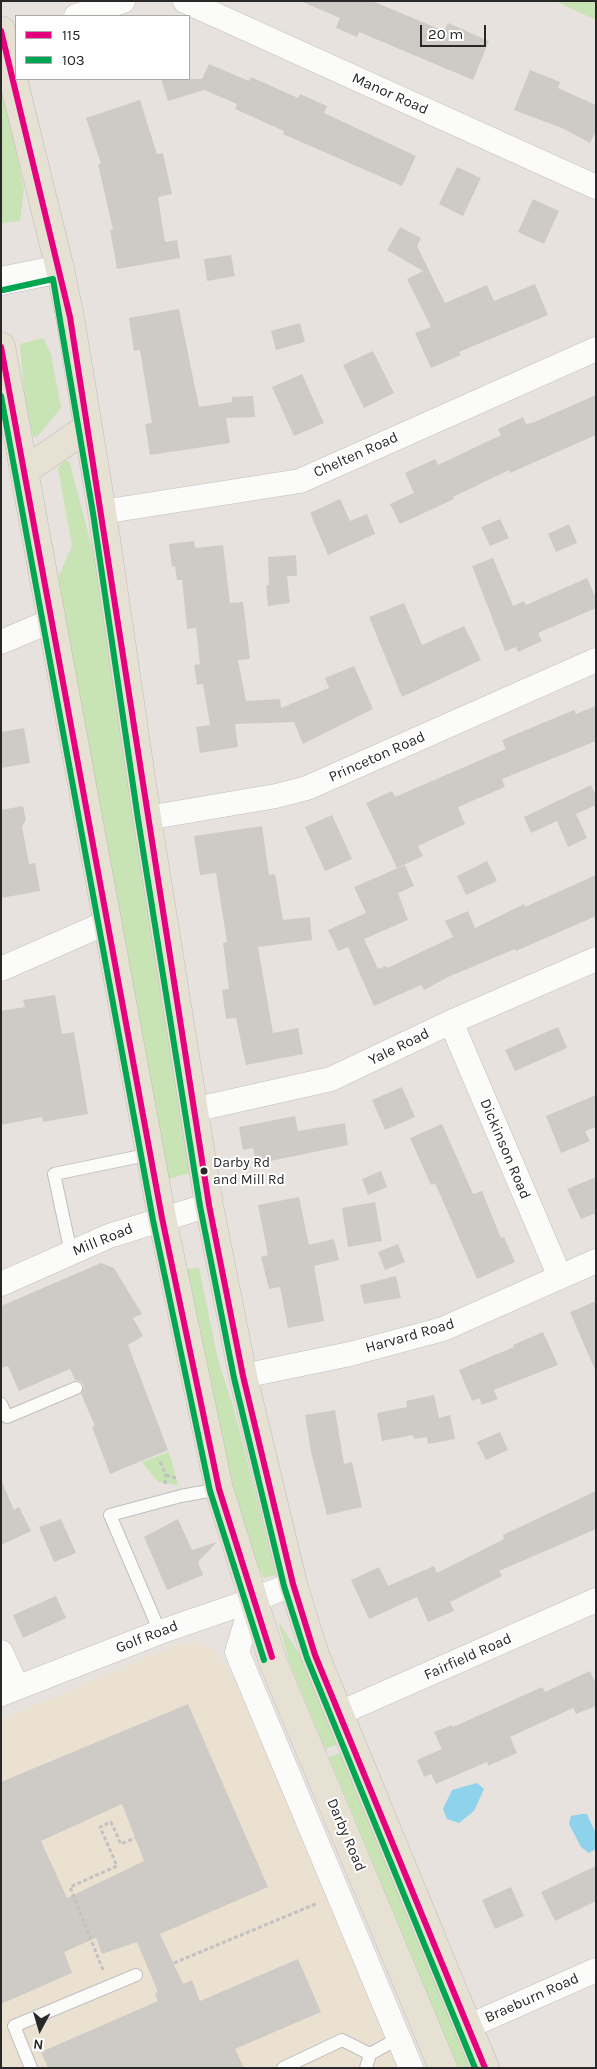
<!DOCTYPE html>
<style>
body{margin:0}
#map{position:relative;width:597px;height:2069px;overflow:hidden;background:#e7e2dd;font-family:Karla,sans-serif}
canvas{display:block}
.frame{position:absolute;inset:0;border:2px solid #282828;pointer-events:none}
.legend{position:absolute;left:15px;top:15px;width:175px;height:65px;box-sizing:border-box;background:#fff;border:1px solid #a9a9a9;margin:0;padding:6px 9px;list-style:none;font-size:15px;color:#282828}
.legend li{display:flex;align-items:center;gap:10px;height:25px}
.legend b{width:25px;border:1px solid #a9a9a9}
.north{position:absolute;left:15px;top:2004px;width:50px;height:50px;-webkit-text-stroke:4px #fff;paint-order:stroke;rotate:186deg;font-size:14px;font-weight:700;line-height:20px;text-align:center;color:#282828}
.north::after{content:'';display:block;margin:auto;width:18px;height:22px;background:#282828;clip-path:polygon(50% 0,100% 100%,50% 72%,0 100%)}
.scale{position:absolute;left:420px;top:25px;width:66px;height:22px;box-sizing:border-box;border:2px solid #282828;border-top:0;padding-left:6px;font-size:15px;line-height:18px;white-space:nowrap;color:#282828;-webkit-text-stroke:4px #fff;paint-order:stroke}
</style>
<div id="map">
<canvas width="597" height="2069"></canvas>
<div class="frame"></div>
<ul class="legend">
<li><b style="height:6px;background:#e5007d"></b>115</li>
<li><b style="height:6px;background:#00a651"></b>103</li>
</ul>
<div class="north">N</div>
<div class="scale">20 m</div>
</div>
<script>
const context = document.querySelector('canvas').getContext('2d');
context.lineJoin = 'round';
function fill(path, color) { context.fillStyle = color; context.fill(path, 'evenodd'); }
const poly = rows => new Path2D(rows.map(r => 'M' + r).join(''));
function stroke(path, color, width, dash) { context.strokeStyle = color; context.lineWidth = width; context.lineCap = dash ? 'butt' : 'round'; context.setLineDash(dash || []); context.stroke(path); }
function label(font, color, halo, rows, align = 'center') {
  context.font = font + ' Karla,sans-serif'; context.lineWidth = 4; context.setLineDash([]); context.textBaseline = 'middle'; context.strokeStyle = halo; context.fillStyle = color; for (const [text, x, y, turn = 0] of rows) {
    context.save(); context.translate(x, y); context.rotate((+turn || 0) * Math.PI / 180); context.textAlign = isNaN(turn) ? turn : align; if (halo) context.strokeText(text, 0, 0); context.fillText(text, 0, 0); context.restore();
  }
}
fill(poly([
 [192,1642,212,1649,225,1665,249,1704,401,2068,1,2068,1,1720,174,1646]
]), '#ebe1d1');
fill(poly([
 [555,1,596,1,596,20],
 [1,74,24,189,20,221,1,223],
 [43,338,51,354,61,408,37,437,33,437,24,393,20,344],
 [64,461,69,461,96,562,190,1173,168,1179,58,578,72,546,58,468],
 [199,1268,218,1360,234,1409,276,1575,264,1578,247,1542,226,1469,187,1269],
 [169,1452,176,1478,178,1485,158,1482,142,1462],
 [278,1621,300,1655,338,1744,325,1749,289,1661],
 [342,1752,471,2068,458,2068,329,1757]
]), '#c8e3b4');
fill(poly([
 [477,1783,484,1789,474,1811,459,1823,447,1819,443,1809,452,1790],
 [582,1814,587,1814,596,1834,596,1849,589,1853,581,1847,569,1824,571,1816]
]), '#8ed3eb');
fill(poly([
 [300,1,372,1,444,31,448,23,489,41,473,80,359,32,357,37,336,28,340,18],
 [209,64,249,81,251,77,298,98,300,94,327,106,324,113,416,156,402,186,283,134,284,131,235,109,237,104,204,90,168,101,161,79,202,79],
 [530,70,560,82,558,88,596,105,596,131,590,143,562,128,514,110],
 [140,100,157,154,163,153,172,194,158,197,165,242,177,240,180,258,117,269,110,230,113,230,98,164,101,164,86,118],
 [457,167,481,178,463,216,439,204],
 [533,199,559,211,544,244,518,232],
 [400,227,421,238,417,246,445,303,487,285,494,301,535,284,548,315,459,352,461,355,431,368,415,333,431,327,407,279,423,271,387,250],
 [231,255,235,276,207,281,204,259],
 [179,309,199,407,232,402,232,397,253,396,255,417,226,418,230,443,150,455,145,424,152,423,140,350,134,351,129,318],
 [300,323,305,342,276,350,271,331],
 [373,351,394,393,364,408,343,365],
 [302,374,324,423,294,436,272,387],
 [596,395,596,435,510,473,509,470,453,497,454,499,400,524,390,504,414,493,405,473,435,459,438,465,501,435,498,429,523,417,526,424,532,423],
 [340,499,350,521,367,514,375,534,328,555,310,513],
 [500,519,509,538,490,546,481,527],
 [569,524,577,543,556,552,548,534],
 [194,541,195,548,223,545,230,603,243,602,250,659,238,660,246,701,280,699,281,708,329,688,325,678,354,666,373,709,303,744,294,722,235,724,238,747,200,753,196,727,210,725,203,684,197,685,194,665,200,664,196,628,187,629,182,580,177,580,175,566,172,567,169,544],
 [296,555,297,576,287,576,290,603,268,606,266,586,269,585,268,557],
 [493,558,513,606,524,601,526,605,587,578,596,598,596,608,538,633,542,641,518,652,516,647,505,651,472,566],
 [404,603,422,645,464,626,481,660,402,697,369,617],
 [596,706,596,741,502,779,505,787,458,807,465,824,418,846,423,856,397,868,366,803,392,791,395,797,506,749,502,740,574,710,576,714],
 [24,728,30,763,1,768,1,732],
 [591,785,596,796,596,805,576,814,587,838,568,847,557,821,531,833,524,817],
 [23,806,26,820,22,826,29,864,35,863,40,891,1,898,1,810],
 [332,815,352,859,325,871,305,827],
 [262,826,269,875,275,874,283,920,310,917,312,940,258,947,273,1033,298,1028,303,1054,246,1065,236,1018,226,1019,222,990,229,989,223,943,227,942,216,873,200,875,194,836],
 [487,861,497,881,466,895,457,876],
 [405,865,414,886,398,893,408,920,364,939,378,969,386,966,387,968,453,937,445,921,468,911,475,928,524,904,525,907,596,875,596,916,516,951,515,949,448,977,424,990,421,985,374,1006,348,947,338,951,328,930,366,913,354,887],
 [55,995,62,1034,74,1032,88,1114,43,1122,42,1117,1,1125,1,1011,25,1007,23,1000],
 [558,1027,567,1048,515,1071,505,1050],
 [402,1087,415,1117,385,1130,372,1100],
 [596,1095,596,1127,585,1131,590,1141,561,1153,546,1116],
 [295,1116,298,1131,345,1123,348,1145,256,1164,253,1148,243,1150,239,1127],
 [442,1124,473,1194,482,1191,501,1238,504,1237,515,1262,477,1279,435,1183,431,1185,410,1138],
 [381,1171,387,1187,368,1195,362,1179],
 [596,1177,596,1213,581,1219,567,1189],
 [299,1197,309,1245,334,1239,339,1260,314,1266,324,1321,288,1328,280,1287,269,1289,261,1257,268,1255,258,1205],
 [375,1202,382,1241,348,1247,342,1208],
 [398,1244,405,1262,385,1270,378,1252],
 [101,1263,114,1268,142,1314,133,1318,143,1336,128,1345,168,1450,110,1474,92,1427,95,1426,81,1394,84,1385,80,1381,75,1380,70,1369,19,1391,8,1366,1,1368,1,1306],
 [396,1276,401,1298,364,1304,360,1285],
 [596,1301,596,1372,570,1312],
 [543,1332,558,1365,494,1390,498,1399,482,1405,479,1398,472,1401,459,1370,514,1347,513,1345],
 [434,1395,439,1418,450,1415,455,1439,428,1444,427,1437,414,1439,413,1435,382,1441,377,1413,407,1407,406,1401],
 [335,1410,344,1464,352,1462,362,1507,327,1515,311,1452,305,1415],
 [500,1432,508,1450,486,1460,477,1442],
 [1,1480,14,1510,19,1507,31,1531,1,1545],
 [596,1491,596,1529,499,1571,502,1576,450,1602,454,1611,428,1622,417,1597,369,1619,351,1580,379,1567,388,1586,434,1566,437,1573,504,1539,503,1535],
 [61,1519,76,1553,54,1562,39,1527],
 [178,1519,192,1550,217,1542,198,1562,203,1575,167,1590,144,1537],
 [56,1596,66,1618,23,1638,13,1615],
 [590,1671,596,1684,596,1706,576,1714,573,1708,510,1737,517,1753,488,1766,487,1762,436,1784,431,1774,424,1777,417,1760,442,1749,434,1732,452,1725,453,1727,542,1687,545,1692],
 [188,1704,268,1887,160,1934,183,1984,192,1980,200,2001,298,1959,321,2012,235,2049,244,2068,48,2068,41,2052,158,2001,155,1993,158,1992,137,1942,102,1954,96,1938,64,1952,72,1973,1,2004,1,1782],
 [122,1804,144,1861,67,1898,41,1841],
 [596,1866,596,1901,555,1921,541,1892],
 [511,1887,524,1916,495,1929,482,1900]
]), '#cecbc7');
const lane = poly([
 [71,1253,54,1174,151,1154],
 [1,1404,7,1417,76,1388],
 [160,1632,110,1515,181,1496,219,1489],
 [31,2068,14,2026,136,1975],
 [283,2068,342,2040,370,2054],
 [366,2068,370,2054,399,2038]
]);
const street = poly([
 [185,1,596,187],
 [76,16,123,1],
 [102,512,300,481,596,349],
 [1,642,53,620],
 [147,818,276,796,307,788,596,660],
 [1,969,108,922],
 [451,1022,560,1277],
 [193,1110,331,1079,451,1022,596,959],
 [1,1284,109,1236,209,1205],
 [243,1376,350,1354,443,1329,596,1261],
 [253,1600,237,1652,411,2068],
 [1,1652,17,1687],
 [1,1694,160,1632,253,1600,293,1584],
 [340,1713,596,1600],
 [467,2027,596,1970]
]);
const secondary = poly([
 [1,281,60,269]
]);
const primary = poly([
 [1,30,60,269,70,317,102,512,147,818,209,1205,243,1376,293,1584,315,1655,485,2068],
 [1,346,162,1218,219,1489,273,1662,443,2068],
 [24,471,87,428]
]);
stroke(lane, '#c0bebf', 14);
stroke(street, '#c0bebf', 25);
stroke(secondary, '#c0bebf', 29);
stroke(primary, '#bfbdbc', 29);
stroke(poly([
 [160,1462,166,1475,165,1484],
 [166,1475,176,1478],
 [174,1963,318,1903],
 [103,1970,70,1887,117,1866,100,1827,111,1822,121,1844,135,1838]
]), '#c3c2c2', 3, [4, 2.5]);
stroke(lane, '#fbfbfa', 12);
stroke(street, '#fbfbfa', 24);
stroke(secondary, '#fbfbfa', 28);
stroke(primary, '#e6e1d2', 28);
stroke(poly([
 [1,31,70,317,209,1205,243,1376,293,1584,315,1655,485,2068],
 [1,347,162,1218,219,1489,272,1657]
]), '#e5007d', 6);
stroke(poly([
 [3,290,53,279,93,513,138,819,200,1206,234,1378,284,1586,307,1658,475,2068],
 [1,396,153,1220,210,1491,264,1660]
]), '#00a651', 6);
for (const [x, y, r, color] of [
 [204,1171,4.5,"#282828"]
]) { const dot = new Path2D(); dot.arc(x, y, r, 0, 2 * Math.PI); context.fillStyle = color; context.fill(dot); stroke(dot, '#fff', 2); }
label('14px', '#282828', '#fff', [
 ["Darby Rd",213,1163],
 ["and Mill Rd",213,1180]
], 'left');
label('15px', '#282828', '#fff', [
 ["Manor Road",390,94,24],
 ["Chelten Road",356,455,-24],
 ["Princeton Road",377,757,-24],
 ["Yale Road",399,1047,-26],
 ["Dickinson Road",505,1149,67],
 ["Mill Road",103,1240,-22],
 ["Harvard Road",410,1336,-16],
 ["Golf Road",147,1637,-21],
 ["Fairfield Road",468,1657,-24],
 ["Darby Road",346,1835,67],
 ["Braeburn Road",532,1998,-24]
]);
</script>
